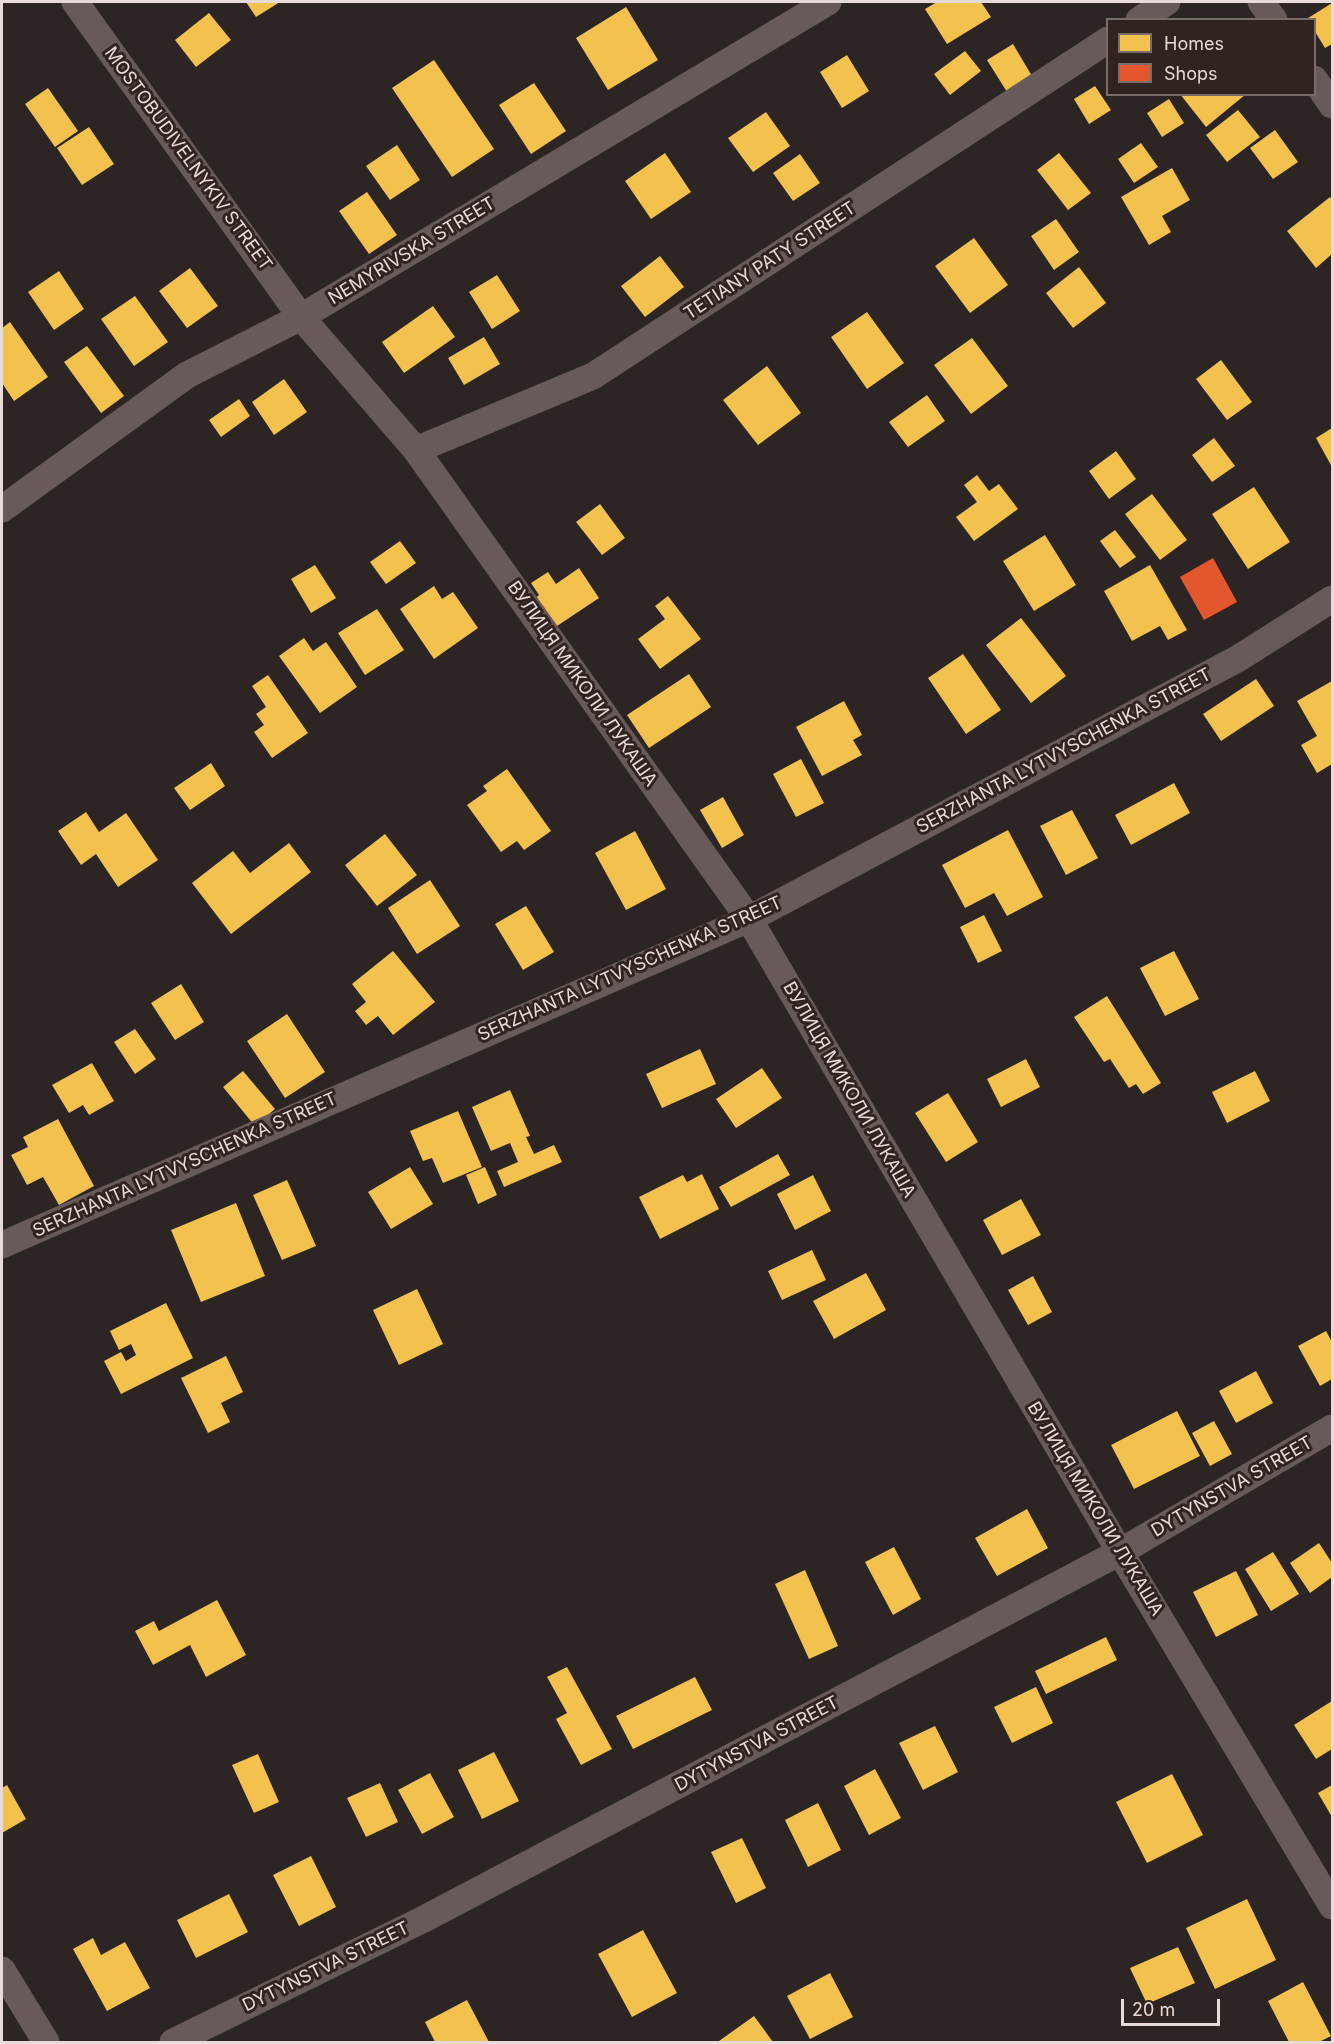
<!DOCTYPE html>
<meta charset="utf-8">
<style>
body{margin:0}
#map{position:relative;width:1334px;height:2044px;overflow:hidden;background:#2d2523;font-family:Inter,sans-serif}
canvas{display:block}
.frame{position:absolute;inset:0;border:3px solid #e6dbd9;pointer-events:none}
.legend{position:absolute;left:1106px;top:18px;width:210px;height:78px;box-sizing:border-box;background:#31231f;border:2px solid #796d69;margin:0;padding:8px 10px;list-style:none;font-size:18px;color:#e6dbd9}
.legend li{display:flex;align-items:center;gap:12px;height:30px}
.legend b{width:30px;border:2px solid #796d69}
.scale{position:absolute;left:1121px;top:1999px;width:99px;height:27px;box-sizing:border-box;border:3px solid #e6dbd9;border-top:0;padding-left:8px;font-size:18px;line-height:21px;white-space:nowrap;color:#e6dbd9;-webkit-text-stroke:4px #31231f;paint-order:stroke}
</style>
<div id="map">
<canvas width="1334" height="2044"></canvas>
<div class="frame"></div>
<ul class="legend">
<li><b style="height:16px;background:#f2c14e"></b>Homes</li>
<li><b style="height:16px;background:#e4572e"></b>Shops</li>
</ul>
<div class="scale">20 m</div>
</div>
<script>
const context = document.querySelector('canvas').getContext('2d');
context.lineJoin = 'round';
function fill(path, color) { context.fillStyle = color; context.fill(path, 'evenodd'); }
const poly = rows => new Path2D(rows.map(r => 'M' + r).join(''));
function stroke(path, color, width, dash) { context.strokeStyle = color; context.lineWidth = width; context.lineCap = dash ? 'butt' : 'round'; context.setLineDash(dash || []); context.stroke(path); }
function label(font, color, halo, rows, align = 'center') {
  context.font = font + ' Inter,sans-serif'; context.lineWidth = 6; context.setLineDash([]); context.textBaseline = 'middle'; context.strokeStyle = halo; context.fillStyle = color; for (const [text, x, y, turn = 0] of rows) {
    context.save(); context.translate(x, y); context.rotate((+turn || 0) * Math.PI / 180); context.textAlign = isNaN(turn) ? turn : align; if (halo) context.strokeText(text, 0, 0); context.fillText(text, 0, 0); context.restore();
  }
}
fill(poly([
 [246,2,280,2,256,17],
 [937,2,981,2,991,17,947,44,925,9],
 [1332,3,1332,44,1325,48,1314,30,1314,20,1305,20],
 [626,7,658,60,608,90,576,38],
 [209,13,231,40,196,67,175,40],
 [1013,44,1032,76,1007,92,987,60],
 [965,51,981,71,950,95,934,74],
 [847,55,869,91,842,108,820,72],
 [434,60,494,149,452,177,392,88],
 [534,83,566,131,531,154,499,105],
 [1095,86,1111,110,1089,124,1074,99],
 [48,88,78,131,55,147,25,104],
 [1180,94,1246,94,1206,127],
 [1169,99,1184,123,1162,137,1147,113],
 [1238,110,1260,137,1227,162,1206,135],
 [766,112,790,146,753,172,728,138],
 [89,127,114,164,82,185,57,148],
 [1275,130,1298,162,1273,179,1250,148],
 [1141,143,1158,167,1134,183,1118,159],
 [397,145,420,180,390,200,366,166],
 [665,153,691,192,651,219,625,181],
 [1059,153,1091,193,1068,210,1037,170],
 [800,154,820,183,793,201,773,173],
 [1172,168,1190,200,1162,216,1171,232,1149,245,1121,197],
 [367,192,397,235,369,254,339,211],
 [1330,197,1332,200,1332,254,1316,268,1287,231],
 [1056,219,1079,252,1054,270,1031,236],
 [974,238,1008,285,970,313,935,266],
 [660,256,684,287,645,317,621,286],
 [1079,267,1106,303,1073,328,1046,293],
 [190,268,218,306,187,328,159,291],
 [59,271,84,309,54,330,28,292],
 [497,275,520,311,492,329,469,292],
 [135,296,168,342,134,366,101,319],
 [433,306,455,337,404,373,382,342],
 [867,312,904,363,867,389,831,337],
 [10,322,48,377,14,401,2,383,2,328],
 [484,337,500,364,464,385,448,358],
 [972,338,1008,386,971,414,934,365],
 [87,346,124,396,101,413,64,362],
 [1221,360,1252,402,1227,420,1196,379],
 [767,366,801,413,758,445,723,400],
 [284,379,307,412,274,435,252,402],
 [927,395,945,421,908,447,889,422],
 [239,399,250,416,221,437,209,420],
 [1332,428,1332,467,1316,438],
 [1214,438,1235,466,1212,482,1192,455],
 [1116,451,1136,479,1109,499,1089,471],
 [977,475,989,491,999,484,1018,509,974,541,956,517,977,502,964,485],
 [1254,487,1290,542,1248,569,1212,514],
 [1152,494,1187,540,1160,560,1125,514],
 [600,504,625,538,602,555,576,522],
 [1115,530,1136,557,1120,568,1100,541],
 [1045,535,1076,585,1034,611,1003,561],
 [400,541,416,563,386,584,370,562],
 [315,565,336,598,311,613,291,579],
 [1150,565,1187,630,1168,640,1160,626,1132,641,1104,591],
 [579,568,599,598,554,628,534,599,539,595,531,583,548,572,556,584],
 [434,586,442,599,453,592,478,628,434,659,400,609],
 [668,596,701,639,660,669,638,639,665,619,655,606],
 [377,609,404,650,365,675,338,633],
 [1021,618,1066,676,1031,703,986,645],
 [304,638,313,651,326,642,357,687,320,713,279,656],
 [963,654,1001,710,966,734,928,678],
 [689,674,711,707,649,748,627,715],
 [268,675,308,733,272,758,254,732,264,725,256,714,266,707,252,686],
 [1256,679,1274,706,1221,741,1203,714],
 [1332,681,1332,764,1317,773,1301,745,1317,736,1297,701],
 [844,701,862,735,853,740,862,755,822,776,796,727],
 [801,759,824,803,796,817,773,774],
 [211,763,225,786,190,810,174,788],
 [507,769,551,831,524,850,517,841,501,852,467,805,487,791,483,786],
 [1174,783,1190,813,1131,845,1115,815],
 [723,797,744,835,722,848,700,810],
 [1072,810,1098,858,1066,875,1040,826],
 [86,812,99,832,126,813,158,860,118,887,96,854,81,865,58,831],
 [1008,830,1043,897,1007,916,994,893,965,908,942,865],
 [635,831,666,889,626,910,595,853],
 [385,834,417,875,377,906,345,865],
 [289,843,311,872,231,934,192,883,233,851,250,873],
 [430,880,460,926,417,954,388,908],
 [526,906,554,952,523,970,495,924],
 [984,915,1002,951,978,963,960,927],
 [393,951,435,1002,393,1035,378,1016,366,1025,355,1011,366,1002,352,984],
 [1174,951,1199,999,1165,1016,1140,968],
 [181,984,204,1022,175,1040,151,1003],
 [1107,996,1161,1083,1143,1094,1136,1084,1129,1088,1110,1059,1104,1062,1074,1017],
 [287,1014,325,1072,285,1098,247,1041],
 [135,1029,156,1059,135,1074,114,1042],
 [700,1049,716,1084,662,1108,646,1074],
 [1026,1059,1040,1087,1001,1107,987,1079],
 [92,1063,114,1101,89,1115,83,1105,69,1113,52,1085],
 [762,1068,782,1098,736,1128,716,1099],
 [243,1071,275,1109,255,1126,223,1087],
 [1255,1071,1270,1101,1227,1123,1212,1092],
 [510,1090,530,1136,526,1137,534,1154,554,1145,562,1162,504,1187,497,1171,518,1162,510,1143,491,1151,472,1107],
 [948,1093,978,1142,946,1162,915,1113],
 [458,1111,482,1167,443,1183,432,1158,423,1161,410,1131],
 [58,1119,94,1186,59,1205,43,1177,27,1185,11,1155,28,1147,23,1137],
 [778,1154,790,1175,731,1207,719,1187],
 [410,1167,433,1204,391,1229,368,1192],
 [485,1167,497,1195,478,1204,466,1175],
 [702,1174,719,1209,660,1239,639,1197,683,1175,687,1182],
 [813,1175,831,1211,795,1230,777,1194],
 [287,1180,316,1246,282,1260,253,1195],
 [1021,1199,1041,1235,1002,1255,983,1220],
 [236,1203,265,1276,201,1302,171,1230],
 [812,1250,826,1280,782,1300,768,1271],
 [866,1273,886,1310,834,1339,813,1301],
 [1033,1276,1052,1312,1028,1325,1008,1290],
 [417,1289,443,1344,399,1365,373,1310],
 [166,1303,193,1358,121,1394,104,1361,121,1352,126,1361,136,1355,131,1344,119,1350,110,1331],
 [1326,1331,1332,1342,1332,1379,1320,1386,1298,1346],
 [226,1356,243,1392,221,1403,230,1422,208,1433,181,1378],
 [1256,1371,1273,1403,1236,1423,1219,1391],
 [1177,1411,1200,1456,1134,1489,1111,1445],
 [1214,1421,1232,1454,1210,1466,1192,1433],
 [1027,1509,1048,1548,997,1576,975,1538],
 [1319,1543,1332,1563,1332,1577,1310,1593,1290,1563],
 [894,1547,921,1599,893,1615,865,1562],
 [1273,1552,1299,1594,1271,1611,1245,1569],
 [805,1570,838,1646,809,1659,775,1584],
 [1236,1571,1258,1615,1216,1637,1193,1592],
 [217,1600,246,1655,206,1677,190,1645,153,1665,135,1631,154,1621,159,1631],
 [1106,1637,1117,1660,1046,1694,1035,1671],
 [567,1667,612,1749,581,1765,556,1719,567,1713,547,1677],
 [695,1677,712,1710,633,1749,616,1716],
 [1036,1687,1053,1723,1012,1743,994,1707],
 [1332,1701,1332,1749,1316,1759,1294,1725],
 [935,1726,958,1772,923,1790,899,1743],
 [494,1752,519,1801,482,1819,458,1770],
 [258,1754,279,1802,254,1813,232,1765],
 [875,1769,901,1818,869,1835,844,1786],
 [430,1773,454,1817,422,1834,398,1790],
 [1172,1774,1203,1835,1147,1863,1116,1802],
 [380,1783,398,1822,366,1837,347,1798],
 [7,1785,26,1819,2,1833,2,1788],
 [1332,1785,1332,1817,1318,1793],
 [818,1803,841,1850,808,1867,785,1820],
 [742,1838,766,1888,736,1903,711,1852],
 [311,1856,336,1907,299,1926,273,1875],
 [229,1894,248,1932,196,1958,177,1920],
 [1247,1899,1276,1960,1215,1989,1186,1928],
 [643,1930,677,1993,632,2017,598,1954],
 [93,1938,101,1955,125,1942,150,1988,107,2011,73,1949],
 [1178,1947,1195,1983,1147,2004,1130,1968],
 [830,1973,853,2017,810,2039,787,1996],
 [1303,1982,1331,2036,1319,2042,1289,2042,1268,2001],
 [467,2000,489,2042,435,2042,425,2022],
 [754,2016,773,2042,720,2042,719,2041]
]), '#f2c14e');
fill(poly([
 [1213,558,1237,602,1204,620,1180,577]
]), '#e4572e');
stroke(poly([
 [75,2,301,317,416,450,749,919,1120,1552,1332,1906],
 [1261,2,1274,20],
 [1139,20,1167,2],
 [1314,79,1332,105],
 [416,450,593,376,1108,40],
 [2,509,187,375,301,317,828,2],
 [2,1245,749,919,1239,658,1332,599],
 [2,1970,46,2042],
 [173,2042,424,1919,1120,1552,1332,1428]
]), '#695a5a', 27);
label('18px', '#e6dbd9', '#31231f', [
 ["MOSTOBUDIVELNYKIV STREET",188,159,54],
 ["NEMYRIVSKA STREET",412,251,-31],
 ["TETIANY PATY STREET",770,261,-33],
 ["ВУЛИЦЯ МИКОЛИ ЛУКАША",582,684,55],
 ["SERZHANTA LYTVYSCHENKA STREET",1064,751,-28],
 ["SERZHANTA LYTVYSCHENKA STREET",630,969,-24],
 ["ВУЛИЦЯ МИКОЛИ ЛУКАША",849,1090,60],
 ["SERZHANTA LYTVYSCHENKA STREET",185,1165,-24],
 ["DYTYNSTVA STREET",1232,1487,-30],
 ["ВУЛИЦЯ МИКОЛИ ЛУКАША",1095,1509,59],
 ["DYTYNSTVA STREET",757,1744,-28],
 ["DYTYNSTVA STREET",326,1967,-26]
]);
</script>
